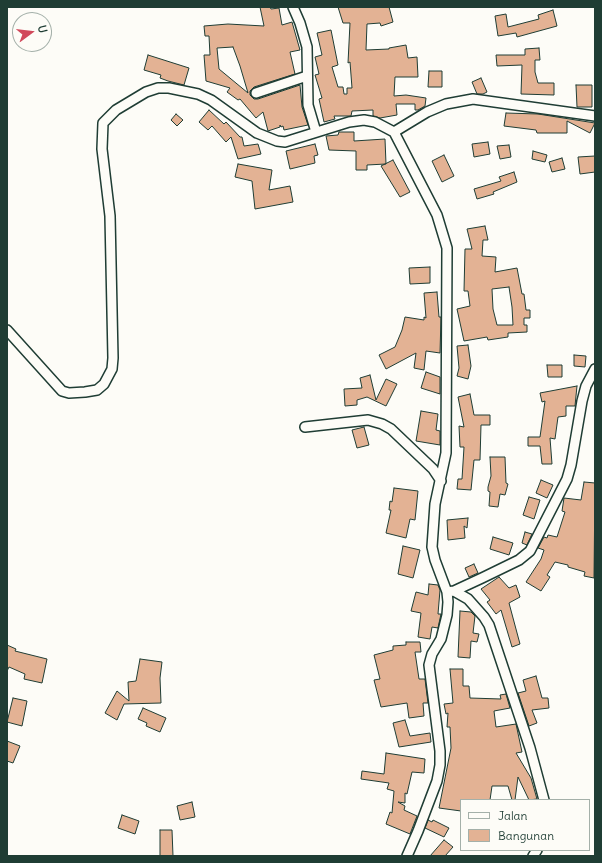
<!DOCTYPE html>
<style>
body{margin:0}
#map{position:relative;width:602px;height:863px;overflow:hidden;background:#fdfcf7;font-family:Delius,sans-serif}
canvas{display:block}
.frame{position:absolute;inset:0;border:8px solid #1f3d34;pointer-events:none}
.legend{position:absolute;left:460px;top:799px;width:130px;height:52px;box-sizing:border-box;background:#fdfcf7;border:1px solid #a4b0a9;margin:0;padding:5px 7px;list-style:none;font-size:12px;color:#1f3d34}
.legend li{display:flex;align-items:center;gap:8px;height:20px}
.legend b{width:20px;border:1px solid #a4b0a9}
.north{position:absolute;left:12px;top:12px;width:40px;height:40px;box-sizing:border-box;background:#fdfcf7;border:1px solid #a4b0a9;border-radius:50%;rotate:75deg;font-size:11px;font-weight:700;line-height:16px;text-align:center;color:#1f3d34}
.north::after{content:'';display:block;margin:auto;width:14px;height:18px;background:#d1495b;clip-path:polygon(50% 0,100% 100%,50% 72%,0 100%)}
</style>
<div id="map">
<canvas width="602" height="863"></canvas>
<div class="frame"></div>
<ul class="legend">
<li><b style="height:5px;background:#fdfcf7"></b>Jalan</li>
<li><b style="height:11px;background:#e3b294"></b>Bangunan</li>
</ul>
<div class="north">U</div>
</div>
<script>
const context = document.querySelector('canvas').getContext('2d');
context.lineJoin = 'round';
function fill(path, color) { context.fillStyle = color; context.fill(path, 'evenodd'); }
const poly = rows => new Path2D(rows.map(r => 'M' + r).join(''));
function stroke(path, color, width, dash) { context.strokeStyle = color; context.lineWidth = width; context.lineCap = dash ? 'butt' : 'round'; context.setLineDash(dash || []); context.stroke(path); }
const building = poly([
 [260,7,270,7,271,9,279,8,282,25,292,22,300,50,290,52,295,74,254,87,250,91,250,95,254,99,258,99,300,85,302,107,308,125,284,130,283,126,281,127,280,125,280,127,268,131,263,112,256,118,240,99,238,100,227,92,230,88,206,81,204,55,210,55,209,36,205,36,204,26,228,24,264,26,260,7],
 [233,47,240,66,248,93,219,69,217,48,233,47],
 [338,7,389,7,393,22,381,26,380,23,367,24,366,50,389,49,389,48,406,45,408,58,417,57,418,77,395,77,394,96,406,95,426,98,425,106,418,110,415,110,415,104,396,104,397,115,380,118,373,116,373,110,352,111,351,116,334,116,335,119,324,122,319,99,322,98,315,75,319,74,315,57,322,55,317,33,331,30,338,65,332,67,338,87,343,87,344,94,347,94,347,88,352,88,350,62,348,63,350,23,343,23,338,7],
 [553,10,557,26,517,37,516,33,498,36,495,16,506,14,508,27,539,19,538,15,553,10],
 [539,48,540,60,535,60,535,72,538,83,554,83,554,95,521,94,522,65,497,66,496,55,525,55,525,49,539,48],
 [148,55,189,68,184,85,168,81,160,78,161,75,144,70,148,55],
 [429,71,442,71,442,87,428,87,429,71],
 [481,78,487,92,483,94,477,94,472,82,481,78],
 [576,85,592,85,592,107,577,107,576,85],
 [209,110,224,124,226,122,240,137,242,137,244,146,258,144,261,154,238,159,231,137,226,142,212,126,208,130,199,122,209,110],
 [506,113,538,114,595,123,590,133,567,121,567,133,537,133,536,130,504,126,506,113],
 [176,114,183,120,177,126,171,120,176,114],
 [339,132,354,132,354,141,385,139,386,164,367,165,367,170,356,170,356,151,329,150,326,136,338,135,339,132],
 [488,142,490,154,474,157,472,144,488,142],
 [315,144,318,155,314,156,315,163,290,169,286,151,315,144],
 [509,145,511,157,500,159,497,146,509,145],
 [533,151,547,155,545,162,532,159,533,151],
 [444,155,454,176,442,182,432,161,444,155],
 [595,156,595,172,580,174,578,157,595,156],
 [562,158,565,169,552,172,549,162,562,158],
 [393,160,410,192,400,197,381,166,393,160],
 [238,164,272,170,269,190,290,186,293,202,255,209,252,181,235,177,238,164],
 [514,172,517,182,493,192,494,194,477,199,474,189,501,181,499,177,514,172],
 [485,226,488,240,483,240,482,256,496,257,495,272,517,268,522,294,524,294,526,310,530,310,530,318,524,318,524,325,527,325,527,332,508,333,508,337,488,340,487,337,464,341,457,309,470,306,468,291,464,291,465,249,472,249,467,229,485,226],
 [509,287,512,307,513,325,497,325,493,309,492,289,509,287],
 [430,267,430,283,410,284,409,268,430,267],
 [437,292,439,317,441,317,440,353,426,351,424,370,414,368,416,353,386,369,379,355,395,347,402,330,405,317,424,320,424,317,426,318,424,293,437,292],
 [468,345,471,366,468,379,457,376,459,368,457,346,468,345],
 [574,355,586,356,585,367,574,366,574,355],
 [547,365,562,365,562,377,548,377,547,365],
 [426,372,440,377,440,394,421,388,426,372],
 [370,375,376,400,386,379,397,384,386,406,367,397,357,400,357,405,345,406,344,389,362,388,360,378,370,375],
 [577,386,575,406,566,406,566,416,558,417,555,439,550,438,552,464,542,464,540,446,528,446,528,437,540,437,545,401,542,402,540,393,577,386],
 [470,394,474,415,490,415,490,425,481,425,480,460,474,460,471,490,457,489,458,479,462,479,464,447,460,447,459,426,464,427,458,397,470,394],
 [421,411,438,414,436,430,440,431,440,445,416,441,421,411],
 [364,427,369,445,357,448,352,430,364,427],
 [490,457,505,457,506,483,508,484,505,495,500,494,498,507,489,506,490,492,488,491,488,487,491,476,490,457],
 [541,480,553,485,547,498,536,493,541,480],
 [584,482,595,483,594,578,584,576,585,572,568,567,568,565,555,562,547,575,550,577,541,591,526,582,541,559,544,550,538,548,544,537,547,538,548,535,557,537,565,512,562,511,564,498,581,500,584,482],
 [394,488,418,491,415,520,410,519,406,538,386,533,391,510,389,510,390,501,392,502,394,488],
 [529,497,540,500,534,519,523,515,529,497],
 [468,518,467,528,464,526,465,538,448,540,447,520,468,518],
 [525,532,532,534,527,545,522,543,525,532],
 [493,537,513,543,509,555,490,549,493,537],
 [403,546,420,550,413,578,398,574,403,546],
 [474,564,478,573,469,577,465,568,474,564],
 [499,577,509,588,516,585,520,597,509,603,520,644,512,647,501,610,496,614,487,602,490,600,481,589,499,577],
 [429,584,438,585,440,590,438,614,441,614,438,628,432,627,430,639,418,637,421,613,411,611,416,592,428,595,429,584],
 [460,611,471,612,475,616,473,633,479,634,477,642,471,641,470,658,458,657,460,611],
 [406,642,420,642,421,652,415,652,419,679,425,679,428,703,423,703,424,716,409,718,407,703,381,707,374,680,380,679,374,655,393,650,393,646,406,645,406,642],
 [7,645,16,649,15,651,47,659,42,683,24,679,25,674,9,667,7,671,7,645],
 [140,659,162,662,160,678,161,703,124,704,117,720,105,713,117,691,129,701,128,682,136,681,140,659],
 [450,669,463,669,463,686,469,686,470,698,501,699,500,695,506,694,510,708,494,711,496,727,516,724,522,752,516,753,531,778,537,799,529,800,518,777,515,800,512,800,508,786,492,786,490,800,461,800,461,811,439,808,451,748,450,727,447,727,448,713,446,714,444,704,453,703,450,669],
 [536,676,542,698,548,698,549,708,532,710,537,723,529,726,518,693,526,691,523,680,536,676],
 [13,698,27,701,22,726,7,722,13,698],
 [143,708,166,718,160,732,146,726,147,723,138,719,143,708],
 [405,720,410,736,430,733,431,742,399,747,393,723,405,720],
 [7,741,20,746,13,763,7,761,7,741],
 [386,753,425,759,424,773,412,772,407,794,405,793,405,803,398,802,405,806,404,810,417,816,410,834,386,824,390,812,392,813,394,791,387,789,389,783,361,779,362,771,384,774,386,753],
 [192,802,195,817,180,820,177,806,192,802],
 [122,815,139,821,135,834,118,828,122,815],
 [428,820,432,822,433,820,449,828,444,837,425,828,428,820],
 [160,830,172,830,173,856,160,856,160,830],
 [444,840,453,847,445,856,430,856,444,840]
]);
fill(building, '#e3b294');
stroke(building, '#1f3d34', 1);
const minor = poly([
 [293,7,300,23,307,47,308,105,316,132],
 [256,93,307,76],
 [394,132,427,112,446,104,473,99,595,116],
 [7,330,62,391,69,393,85,392,97,390,104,384,112,369,113,358,110,216,102,149,103,123,116,110,146,92,158,88,169,88,198,94,211,100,257,133,277,141,285,142,349,122,364,120,375,122,394,132,437,215,447,248,446,453,435,504,432,547,435,560,447,592,448,602,447,615,441,639,432,654,429,665,440,751,440,765,437,781,418,831,407,856],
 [305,427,368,420,382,424,391,429,433,469,441,481],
 [454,591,468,599,484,617,489,625,530,748,544,800],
 [447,592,454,591,482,578,519,560,530,551,567,479,571,465,582,401,586,386,595,369],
 [533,856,537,850]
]);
stroke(minor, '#1f3d34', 12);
stroke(minor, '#fdfcf7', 9);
</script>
